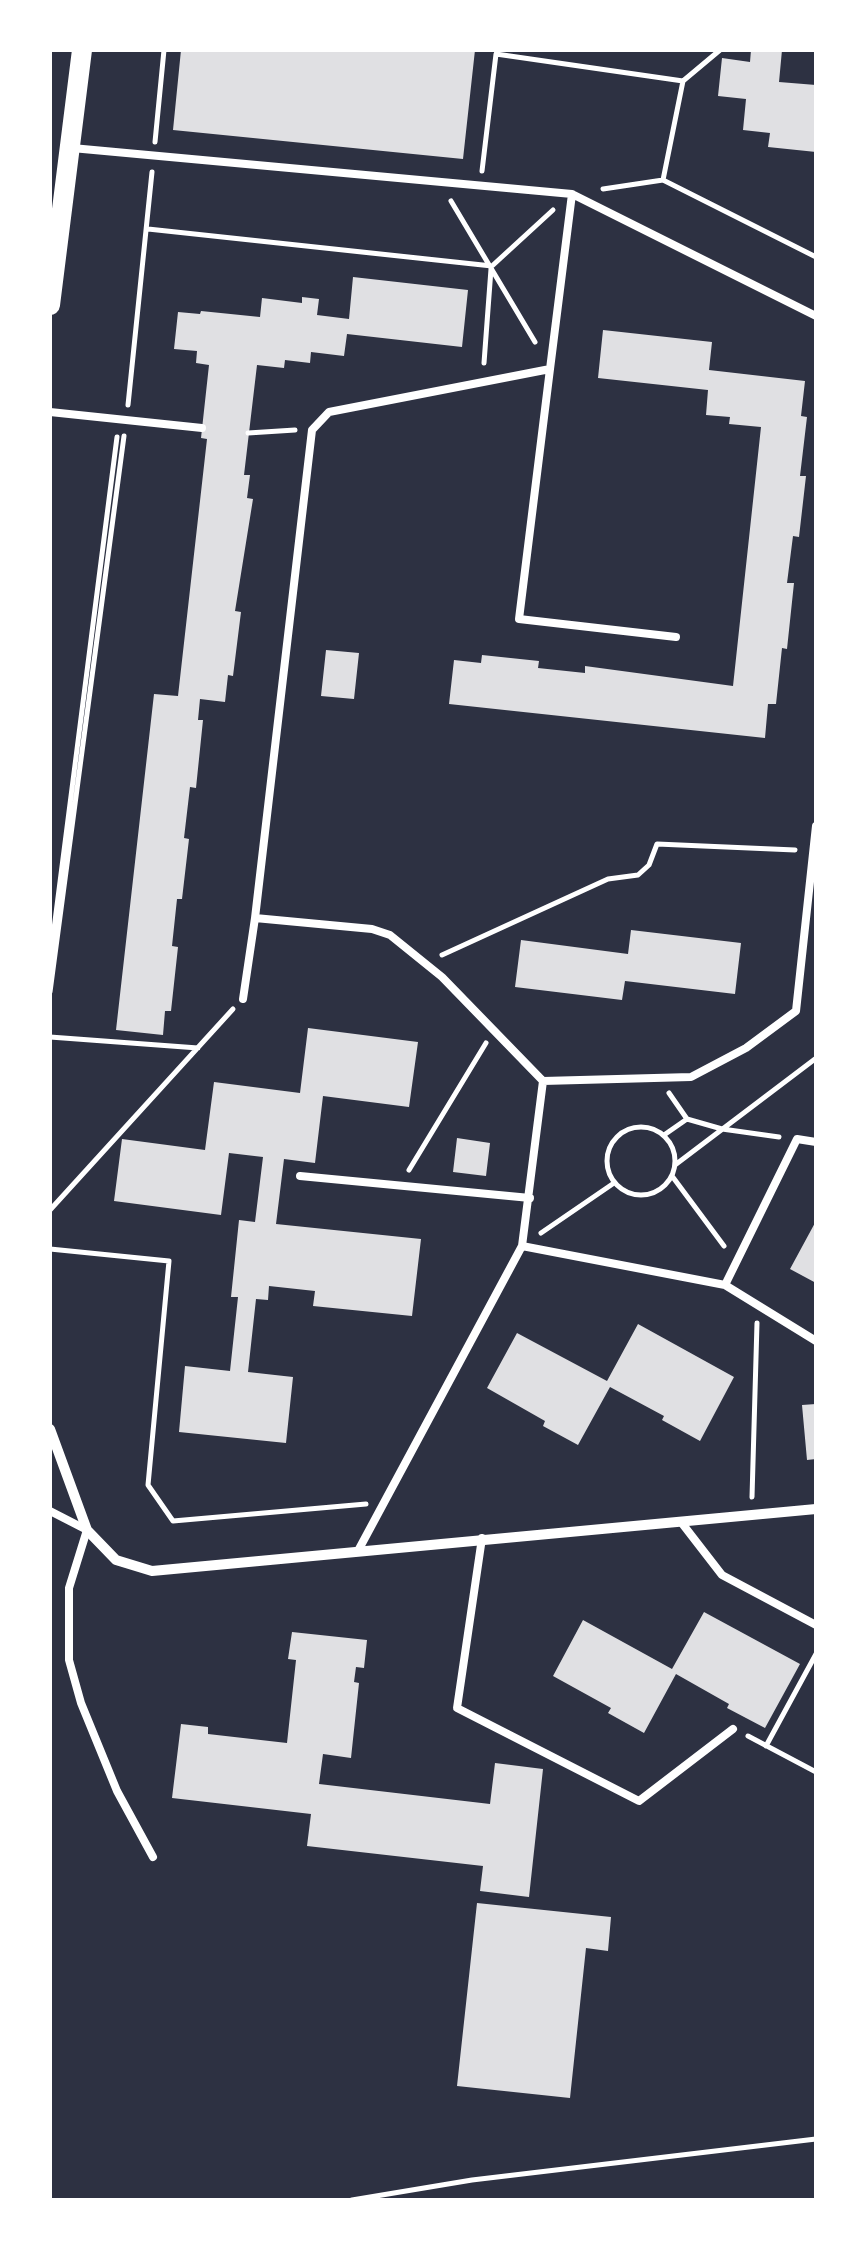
<!DOCTYPE html>
<style>
body{margin:0}
#map{position:relative;width:866px;height:2250px;overflow:hidden;background:#2d3142;font-family:"IBM Plex Sans",sans-serif}
canvas{display:block}
.frame{position:absolute;inset:0;border:52px solid #fff;pointer-events:none}
</style>
<div id="map">
<canvas width="866" height="2250"></canvas>
<div class="frame"></div>
</div>
<script>
const context = document.querySelector('canvas').getContext('2d');
context.lineJoin = 'round';
function fill(path, color) { context.fillStyle = color; context.fill(path, 'evenodd'); }
const poly = rows => new Path2D(rows.map(r => 'M' + r).join(''));
function stroke(path, color, width, dash) { context.strokeStyle = color; context.lineWidth = width; context.lineCap = dash ? 'butt' : 'round'; context.setLineDash(dash || []); context.stroke(path); }
fill(poly([
 [181,50,475,50,463,159,173,130],
 [751,50,782,50,779,82,816,85,816,152,768,147,770,133,743,130,746,99,718,96,722,58,750,62],
 [353,277,468,290,462,347,347,334,344,356,311,352,310,363,285,360,284,368,257,365,244,475,250,475,247,498,253,499,235,611,241,612,233,676,228,675,225,702,200,699,198,720,203,720,196,788,190,787,184,838,189,839,182,899,177,899,172,946,178,947,171,1011,165,1011,163,1035,116,1030,154,694,178,696,207,439,201,438,209,365,196,363,197,351,174,349,178,312,200,314,201,311,260,317,262,298,302,303,302,297,319,299,317,315,349,319],
 [603,330,712,342,709,370,805,381,801,416,807,417,800,476,806,476,799,537,793,536,787,583,794,583,787,649,782,648,776,704,768,704,765,738,449,704,454,660,481,663,482,655,539,661,538,668,585,673,585,666,733,686,761,427,729,424,730,417,706,415,708,390,598,378],
 [326,650,359,653,354,699,321,696],
 [631,930,741,943,735,994,625,981,622,1000,515,987,521,940,628,954],
 [308,1028,418,1042,409,1107,323,1096,315,1163,284,1159,276,1224,421,1239,412,1316,313,1306,315,1291,269,1286,268,1300,256,1299,248,1372,293,1377,286,1443,179,1432,185,1366,230,1371,238,1297,231,1297,239,1220,255,1222,263,1157,229,1153,221,1215,114,1201,122,1139,205,1150,214,1082,300,1093],
 [457,1138,490,1143,486,1176,453,1172],
 [816,1221,816,1283,790,1269],
 [638,1324,734,1377,700,1441,662,1420,664,1416,610,1387,578,1445,543,1426,545,1421,487,1388,517,1333,607,1381],
 [816,1404,816,1459,807,1460,802,1405],
 [704,1612,800,1664,765,1728,727,1708,729,1704,676,1674,644,1733,608,1713,611,1708,553,1676,583,1620,672,1669],
 [292,1632,367,1640,364,1668,356,1667,354,1682,359,1683,351,1758,323,1754,319,1784,490,1804,495,1763,543,1769,529,1897,480,1891,483,1866,307,1846,311,1814,172,1798,181,1724,208,1727,208,1734,287,1743,296,1660,288,1659],
 [477,1903,611,1917,608,1951,586,1948,570,2098,457,2086]
]), '#e0e0e3');
stroke(poly([
 [155,142,164,50],
 [482,171,496,54,683,81],
 [663,180,683,81,720,50],
 [603,189,663,180,816,257],
 [451,201,535,342],
 [148,229,492,266,553,210],
 [484,363,491,269],
 [128,405,152,172],
 [248,433,295,430],
 [442,955,608,879,638,875,649,865,657,844,795,850],
 [50,960,117,437],
 [50,992,124,436],
 [50,1037,198,1048],
 [669,1093,687,1119],
 '607 1161a34 34 0 1 1 68 0a34 34 0 1 1-68 0Z',
 [664,1135,687,1119,722,1129,779,1137],
 [675,1165,815,1059],
 [409,1170,486,1043],
 [672,1176,724,1246],
 [50,1210,233,1009],
 [541,1233,614,1183],
 [50,1249,169,1261,148,1485,173,1521,366,1504],
 [752,1497,757,1323],
 [748,1736,816,1772],
 [766,1746,816,1654],
 [352,2200,472,2180,816,2139]
]), '#fff', 5);
stroke(poly([
 [72,148,572,194,816,316],
 [550,369,519,619,676,637],
 [50,412,202,428],
 [243,999,255,918],
 [543,1081,442,977,390,935,372,929,255,918,312,430,329,412,550,369,572,194],
 [300,1176,530,1198],
 [522,1246,543,1081,691,1077,746,1048,796,1011,816,826],
 [725,1285,816,1341],
 [50,1511,87,1530,69,1588,69,1660,81,1703,117,1791,153,1857],
 [681,1522,722,1575,816,1625],
 [482,1538,457,1708,639,1801,733,1729],
 [359,1549,522,1246,725,1285,797,1139,816,1142]
]), '#fff', 8);
stroke(poly([
 [50,1429,87,1530,116,1560,152,1571,816,1509]
]), '#fff', 10);
stroke(poly([
 [50,305,82,50]
]), '#fff', 20);
</script>
